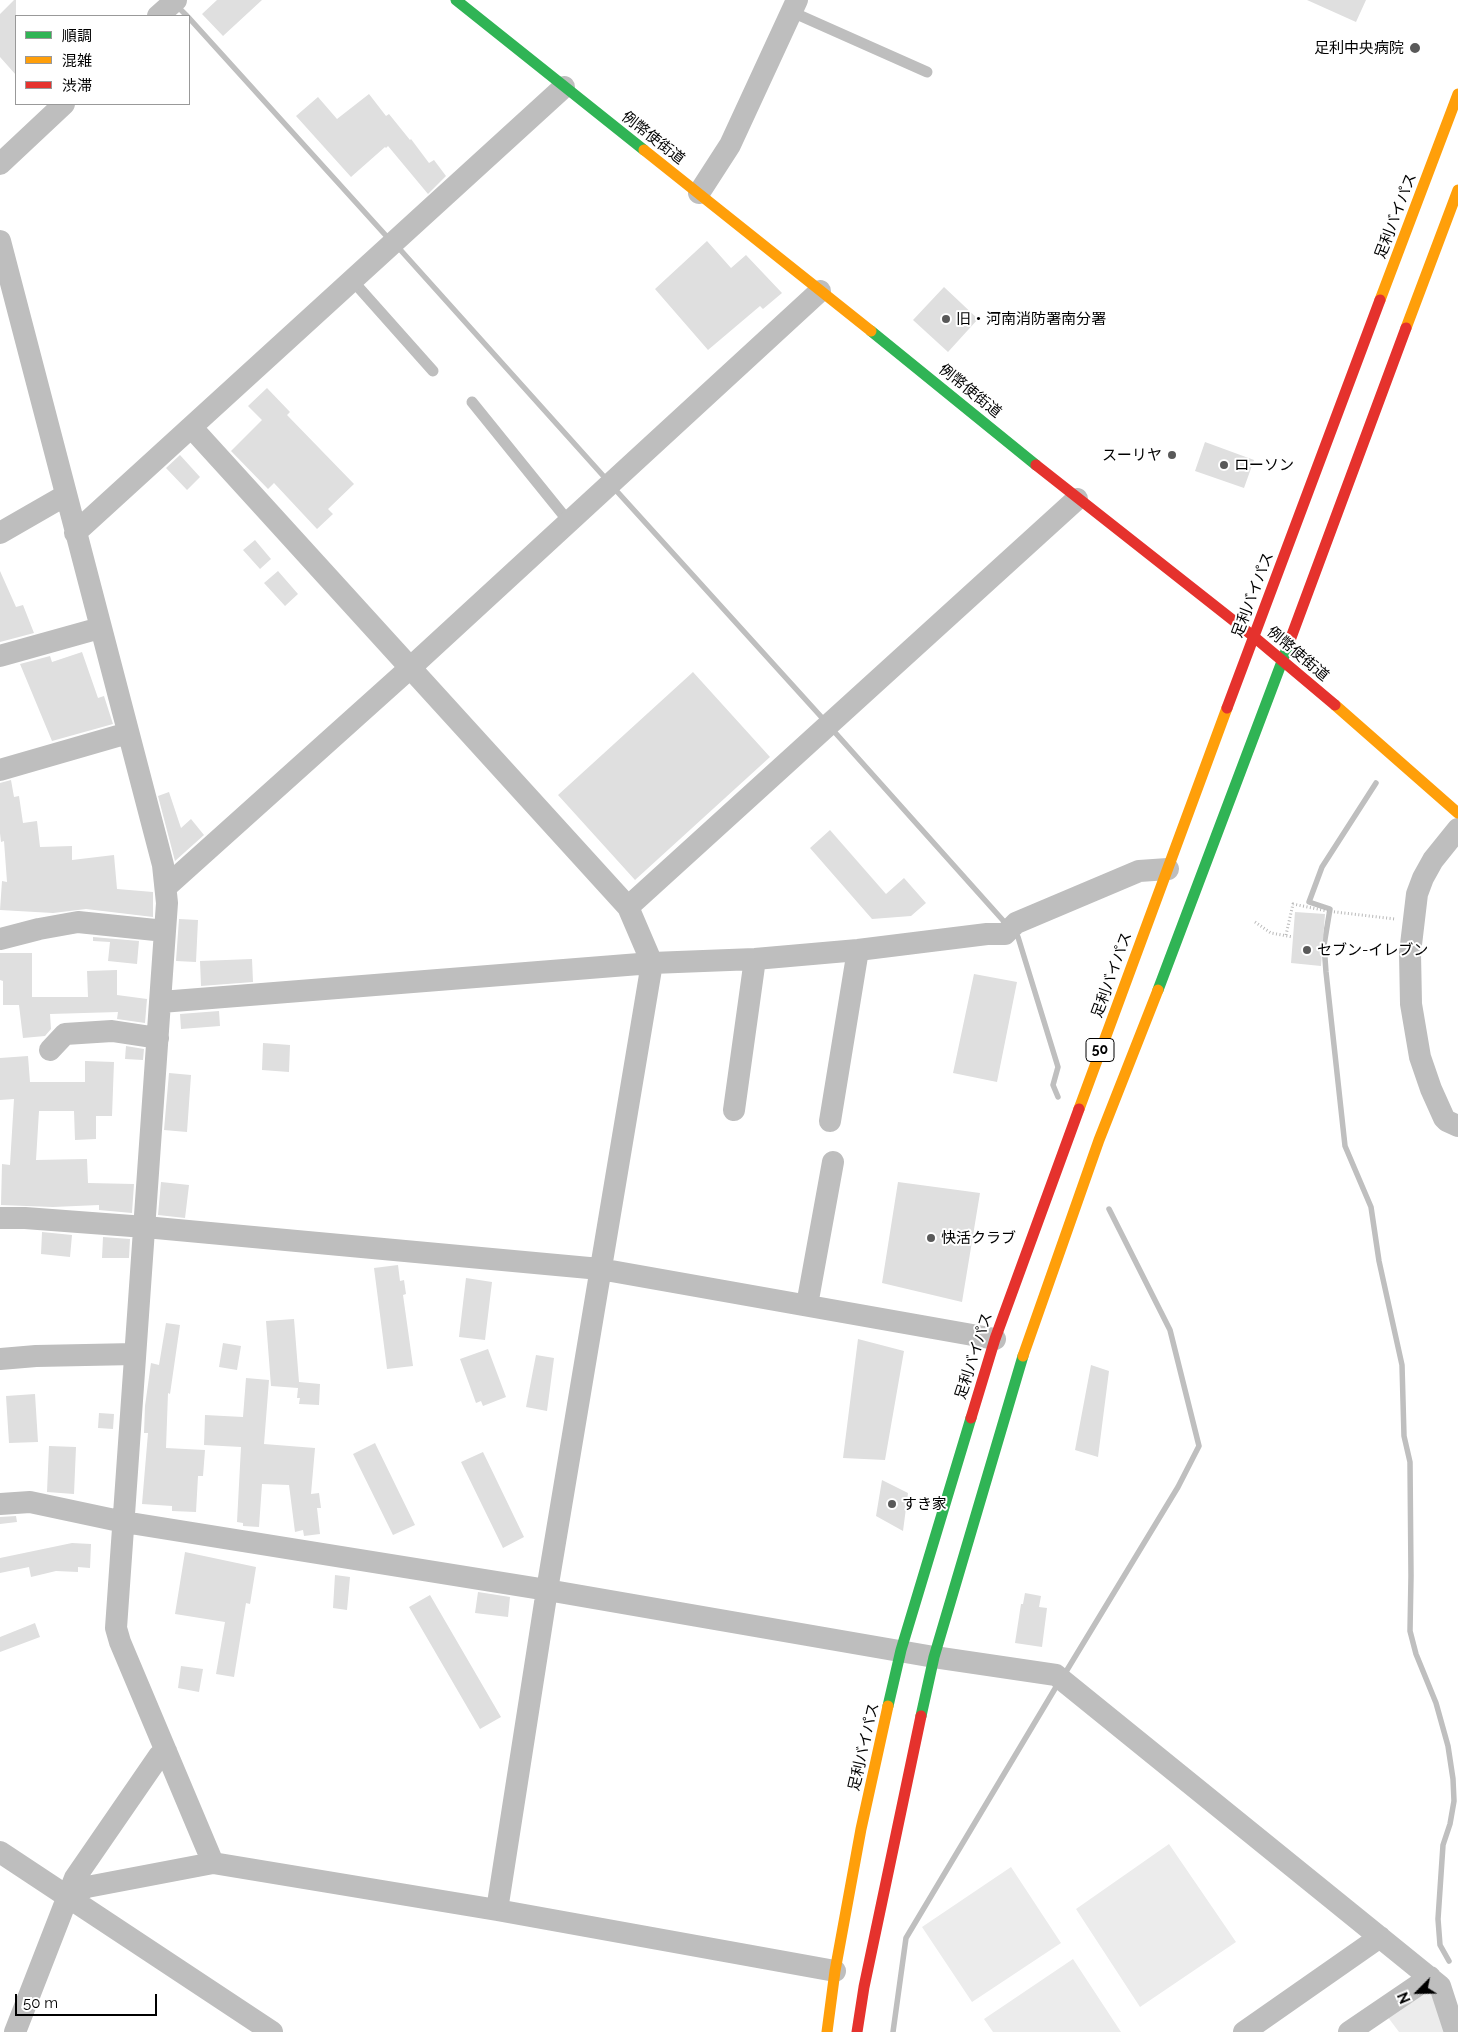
<!DOCTYPE html>
<meta charset="utf-8">
<style>
body{margin:0}
#map{position:relative;width:1458px;height:2032px;overflow:hidden;background:#fff;font-family:Raleway,"Noto Sans JP",sans-serif}
canvas{display:block}
.legend{position:absolute;left:15px;top:15px;width:175px;height:90px;box-sizing:border-box;background:#fff;border:1px solid #999;margin:0;padding:6px 9px;list-style:none;font-size:15px;color:#000}
.legend li{display:flex;align-items:center;gap:10px;height:25px}
.legend b{width:25px;border:1px solid #999}
.north{position:absolute;left:1393px;top:1967px;width:50px;height:50px;-webkit-text-stroke:4px #fff;paint-order:stroke;rotate:247deg;font-size:14px;font-weight:700;line-height:20px;text-align:center;color:#000}
.north::after{content:'';display:block;margin:auto;width:18px;height:22px;background:#000;clip-path:polygon(50% 0,100% 100%,50% 72%,0 100%)}
.scale{position:absolute;left:15px;top:1994px;width:142px;height:22px;box-sizing:border-box;border:2px solid #000;border-top:0;padding-left:6px;font-size:15px;line-height:18px;white-space:nowrap;color:#000;-webkit-text-stroke:4px #fff;paint-order:stroke}
</style>
<div id="map">
<canvas width="1458" height="2032"></canvas>
<ul class="legend">
<li><b style="height:6px;background:#30b455"></b>順調</li>
<li><b style="height:6px;background:#ff9f0a"></b>混雑</li>
<li><b style="height:6px;background:#e5322d"></b>渋滞</li>
</ul>
<div class="north">N</div>
<div class="scale">50 m</div>
</div>
<script>
const context = document.querySelector('canvas').getContext('2d');
context.lineJoin = 'round';
function fill(path, color) { context.fillStyle = color; context.fill(path, 'evenodd'); }
const poly = rows => new Path2D(rows.map(r => 'M' + r).join(''));
function stroke(path, color, width, dash) { context.strokeStyle = color; context.lineWidth = width; context.lineCap = dash ? 'butt' : 'round'; context.setLineDash(dash || []); context.stroke(path); }
function label(font, color, halo, rows, align = 'center') {
  context.font = font + ' Raleway,"Noto Sans JP",sans-serif'; context.lineWidth = 4; context.setLineDash([]); context.textBaseline = 'middle'; context.strokeStyle = halo; context.fillStyle = color; for (const [text, x, y, turn = 0] of rows) {
    context.save(); context.translate(x, y); context.rotate((+turn || 0) * Math.PI / 180); context.textAlign = isNaN(turn) ? turn : align; if (halo) context.strokeText(text, 0, 0); context.fillText(text, 0, 0); context.restore();
  }
}
fill(poly([
 [1169,1844,1236,1942,1140,2007,1076,1909],
 [1011,1867,1061,1943,972,2002,922,1927],
 [1073,1959,1121,2032,993,2032,984,2019],
 [1424,1991,1435,1994,1447,2032,1399,2032,1387,2016]
]), '#ececec');
stroke(poly([
 [176,5,187,16],
 [189,18,389,239],
 [396,245,607,480],
 [613,487,825,721],
 [831,728,1008,926],
 [1376,783,1322,867,1309,902,1330,909,1324,945,1326,972,1345,1146,1371,1207,1379,1261,1402,1365,1404,1436,1410,1462,1411,1576,1410,1631,1416,1654,1436,1703,1448,1746,1453,1779,1454,1801,1450,1824,1443,1845,1438,1919,1440,1945,1449,1961],
 [1014,933,1018,937,1058,1067,1053,1085,1058,1097],
 [1064,1675,1178,1487,1199,1446,1170,1330,1109,1209],
 [893,2032,906,1938,1059,1682]
]), '#bfbfbf', 5.5);
fill(poly([
 [14,0,16,0,16,75,0,57,0,14],
 [217,0,262,0,223,36,202,14],
 [1307,0,1366,0,1356,22],
 [369,94,386,116,389,114,410,140,411,139,429,163,434,160,446,176,428,194,388,146,386,148,385,147,351,177,296,116,318,97,337,119],
 [707,241,731,268,746,255,782,293,763,309,760,306,708,350,655,289],
 [944,287,978,319,948,352,913,320],
 [267,388,290,412,287,415,354,484,328,509,333,514,317,529,274,483,268,489,231,451,262,420,248,406],
 [1205,442,1254,460,1244,488,1195,471],
 [180,455,200,477,187,490,166,468],
 [255,540,271,559,260,569,243,550],
 [0,571,16,607,23,605,34,633,0,642],
 [278,571,298,594,285,606,264,583],
 [82,652,98,698,104,696,113,724,52,741,20,664,50,656,52,662],
 [693,672,770,757,635,880,558,795],
 [11,780,14,797,19,796,23,823,37,821,40,847,72,846,72,860,114,855,117,889,153,892,153,917,86,909,53,913,0,910,2,881,7,882,4,841,1,842,0,833,0,783],
 [169,792,181,828,191,819,204,835,175,861,158,796],
 [830,830,886,894,904,878,926,903,911,916,872,919,810,848],
 [1295,912,1325,914,1321,966,1291,963],
 [179,919,198,920,196,962,176,961],
 [93,937,139,941,137,964,108,961,110,942,93,941],
 [0,953,32,953,32,997,88,997,87,971,117,970,117,995,147,999,145,1023,117,1019,118,1012,50,1014,51,1029,45,1036,23,1038,19,1005,3,1005,3,981,0,980],
 [252,959,253,982,201,986,200,961],
 [974,974,1017,982,997,1082,953,1073],
 [219,1011,220,1026,181,1029,180,1014],
 [263,1043,290,1045,289,1072,262,1070],
 [126,1046,144,1049,143,1060,125,1059],
 [28,1056,30,1082,85,1082,85,1061,114,1062,112,1116,96,1116,96,1139,75,1140,74,1111,39,1111,36,1160,87,1159,88,1183,134,1184,132,1213,99,1210,99,1205,53,1207,1,1205,2,1164,10,1165,14,1099,0,1100,0,1058],
 [169,1073,191,1075,187,1132,164,1130],
 [161,1182,189,1185,185,1218,158,1215],
 [898,1182,980,1193,962,1302,882,1283],
 [42,1232,72,1235,70,1257,41,1254],
 [103,1237,130,1239,129,1258,102,1258],
 [398,1265,400,1281,404,1280,406,1294,403,1295,413,1366,387,1369,374,1268],
 [466,1278,492,1282,485,1340,459,1337],
 [294,1319,299,1382,320,1384,319,1405,299,1404,300,1398,297,1398,298,1388,271,1386,266,1321],
 [166,1323,180,1325,170,1394,168,1393,166,1448,205,1450,203,1476,198,1476,196,1512,172,1511,172,1506,142,1504,148,1433,144,1433,145,1406,151,1363,159,1365],
 [858,1339,904,1351,885,1460,843,1458],
 [223,1343,241,1346,237,1370,219,1367],
 [488,1349,506,1397,483,1406,481,1401,476,1403,460,1359],
 [536,1355,554,1358,547,1411,526,1407],
 [1091,1365,1109,1371,1098,1457,1075,1450],
 [246,1378,269,1380,264,1444,315,1448,311,1494,319,1493,321,1508,317,1508,320,1534,304,1536,303,1530,295,1532,289,1485,262,1484,259,1527,243,1526,243,1523,237,1522,241,1447,204,1445,205,1415,243,1417],
 [35,1394,38,1442,9,1443,6,1396],
 [99,1413,114,1414,113,1429,98,1428],
 [375,1443,415,1525,393,1535,353,1454],
 [49,1446,76,1447,74,1494,47,1492],
 [483,1452,524,1537,503,1548,461,1462],
 [882,1480,908,1493,903,1531,876,1516],
 [16,1516,17,1522,0,1524,0,1517],
 [72,1543,91,1544,90,1568,78,1567,78,1572,56,1571,31,1577,29,1567,0,1573,0,1558],
 [185,1552,256,1567,250,1604,246,1603,234,1677,216,1674,225,1622,175,1614],
 [335,1575,350,1577,347,1610,333,1608],
 [478,1592,510,1597,508,1617,475,1613],
 [1025,1593,1041,1596,1039,1607,1047,1608,1042,1647,1015,1643,1021,1604,1023,1604],
 [430,1595,501,1717,480,1729,409,1607],
 [35,1623,40,1637,0,1652,0,1637],
 [181,1666,203,1669,199,1692,178,1688]
]), '#dfdfdf');
stroke(poly([
 [1255,922,1271,933,1293,937],
 [1286,935,1293,904,1327,911,1395,919]
]), '#b9b9b9', 3, [1, 2.5]);
stroke(poly([
 [792,12,927,72],
 [352,280,433,371],
 [472,402,569,522]
]), '#bebebe', 11);
stroke(poly([
 [158,16,176,0],
 [0,164,64,104],
 [699,193,730,145,797,0],
 [0,241,163,865,167,903,165,931,116,1628,120,1642,213,1863],
 [192,428,628,907,652,963,547,1590,497,1910],
 [0,533,66,495],
 [75,533,564,87],
 [0,656,100,628],
 [0,770,128,733],
 [1458,829,1433,860,1423,878,1417,894,1410,953,1411,1004,1420,1057,1431,1089,1444,1118,1447,1121,1458,1126],
 [166,887,410,668,820,291],
 [628,907,1077,499],
 [0,939,39,929,78,922,165,931],
 [161,1002,652,963,755,959,858,950,987,934,1005,934,1016,923,1139,871,1168,869],
 [50,1050,65,1034,112,1031,158,1038],
 [734,1110,755,959],
 [830,1121,858,950],
 [0,1218,25,1218,145,1227,600,1269,995,1339],
 [807,1305,833,1162],
 [0,1359,36,1356,135,1354],
 [0,1504,30,1502,124,1522,547,1590,934,1657,1056,1675,1440,1986,1455,2032],
 [0,1852,272,2032],
 [68,1896,87,1887,213,1863,497,1910,835,1971],
 [15,2032,75,1878,159,1756,166,1751],
 [1244,2032,1380,1937],
 [1349,2032,1430,1977]
]), '#bebebe', 22);
stroke(poly([
 [456,0,644,150],
 [871,331,1036,465],
 [1158,990,1289,643],
 [888,1706,901,1650,971,1418],
 [921,1716,934,1657,1023,1356]
]), '#30b455', 11);
stroke(poly([
 [644,150,871,331],
 [1380,300,1458,94],
 [1406,328,1458,190],
 [1335,705,1458,813],
 [1079,1109,1227,708],
 [1023,1356,1099,1140,1158,990],
 [827,2032,835,1971,861,1829,888,1706]
]), '#ff9f0a', 11);
stroke(poly([
 [1036,465,1253,636,1335,705],
 [1289,643,1406,328],
 [1227,708,1380,300],
 [971,1418,995,1339,1079,1109],
 [857,2032,864,1987,921,1716]
]), '#e5322d', 11);
for (const [x, y, r, color] of [
 [1415,48,6,"#595959"],
 [946,319,5,"#595959"],
 [1172,455,5,"#595959"],
 [1224,465,5,"#595959"],
 [1307,950,5,"#595959"],
 [931,1238,5,"#595959"],
 [892,1504,5,"#595959"]
]) { const dot = new Path2D(); dot.arc(x, y, r, 0, 2 * Math.PI); context.fillStyle = color; context.fill(dot); stroke(dot, '#fff', 2); }
for (const [x, y, w] of [
 [1100,1050,28]
]) { const box = new Path2D(); box.roundRect(x - w / 2, y - 11.5, w, 23, 4); context.fillStyle = '#fff'; context.fill(box); stroke(box, '#000', 1); }
label('bold 14px', '#000', null, [
 ["50",1100,1050]
]);
label('15px', '#000', '#fff', [
 ["足利中央病院",1404,48,"right"],
 ["旧・河南消防署南分署",956,319],
 ["スーリヤ",1162,455,"right"],
 ["ローソン",1234,465],
 ["セブン-イレブン",1317,950],
 ["快活クラブ",941,1238],
 ["すき家",902,1504]
], 'left');
label('15px', '#000', '#fff', [
 ["例幣使街道",653,138,38],
 ["足利バイパス",1396,216,-69],
 ["例幣使街道",970,391,39],
 ["足利バイパス",1253,595,-69],
 ["例幣使街道",1298,654,40],
 ["足利バイパス",1112,975,-70],
 ["足利バイパス",974,1356,-72],
 ["足利バイパス",864,1747,-77]
]);
</script>
